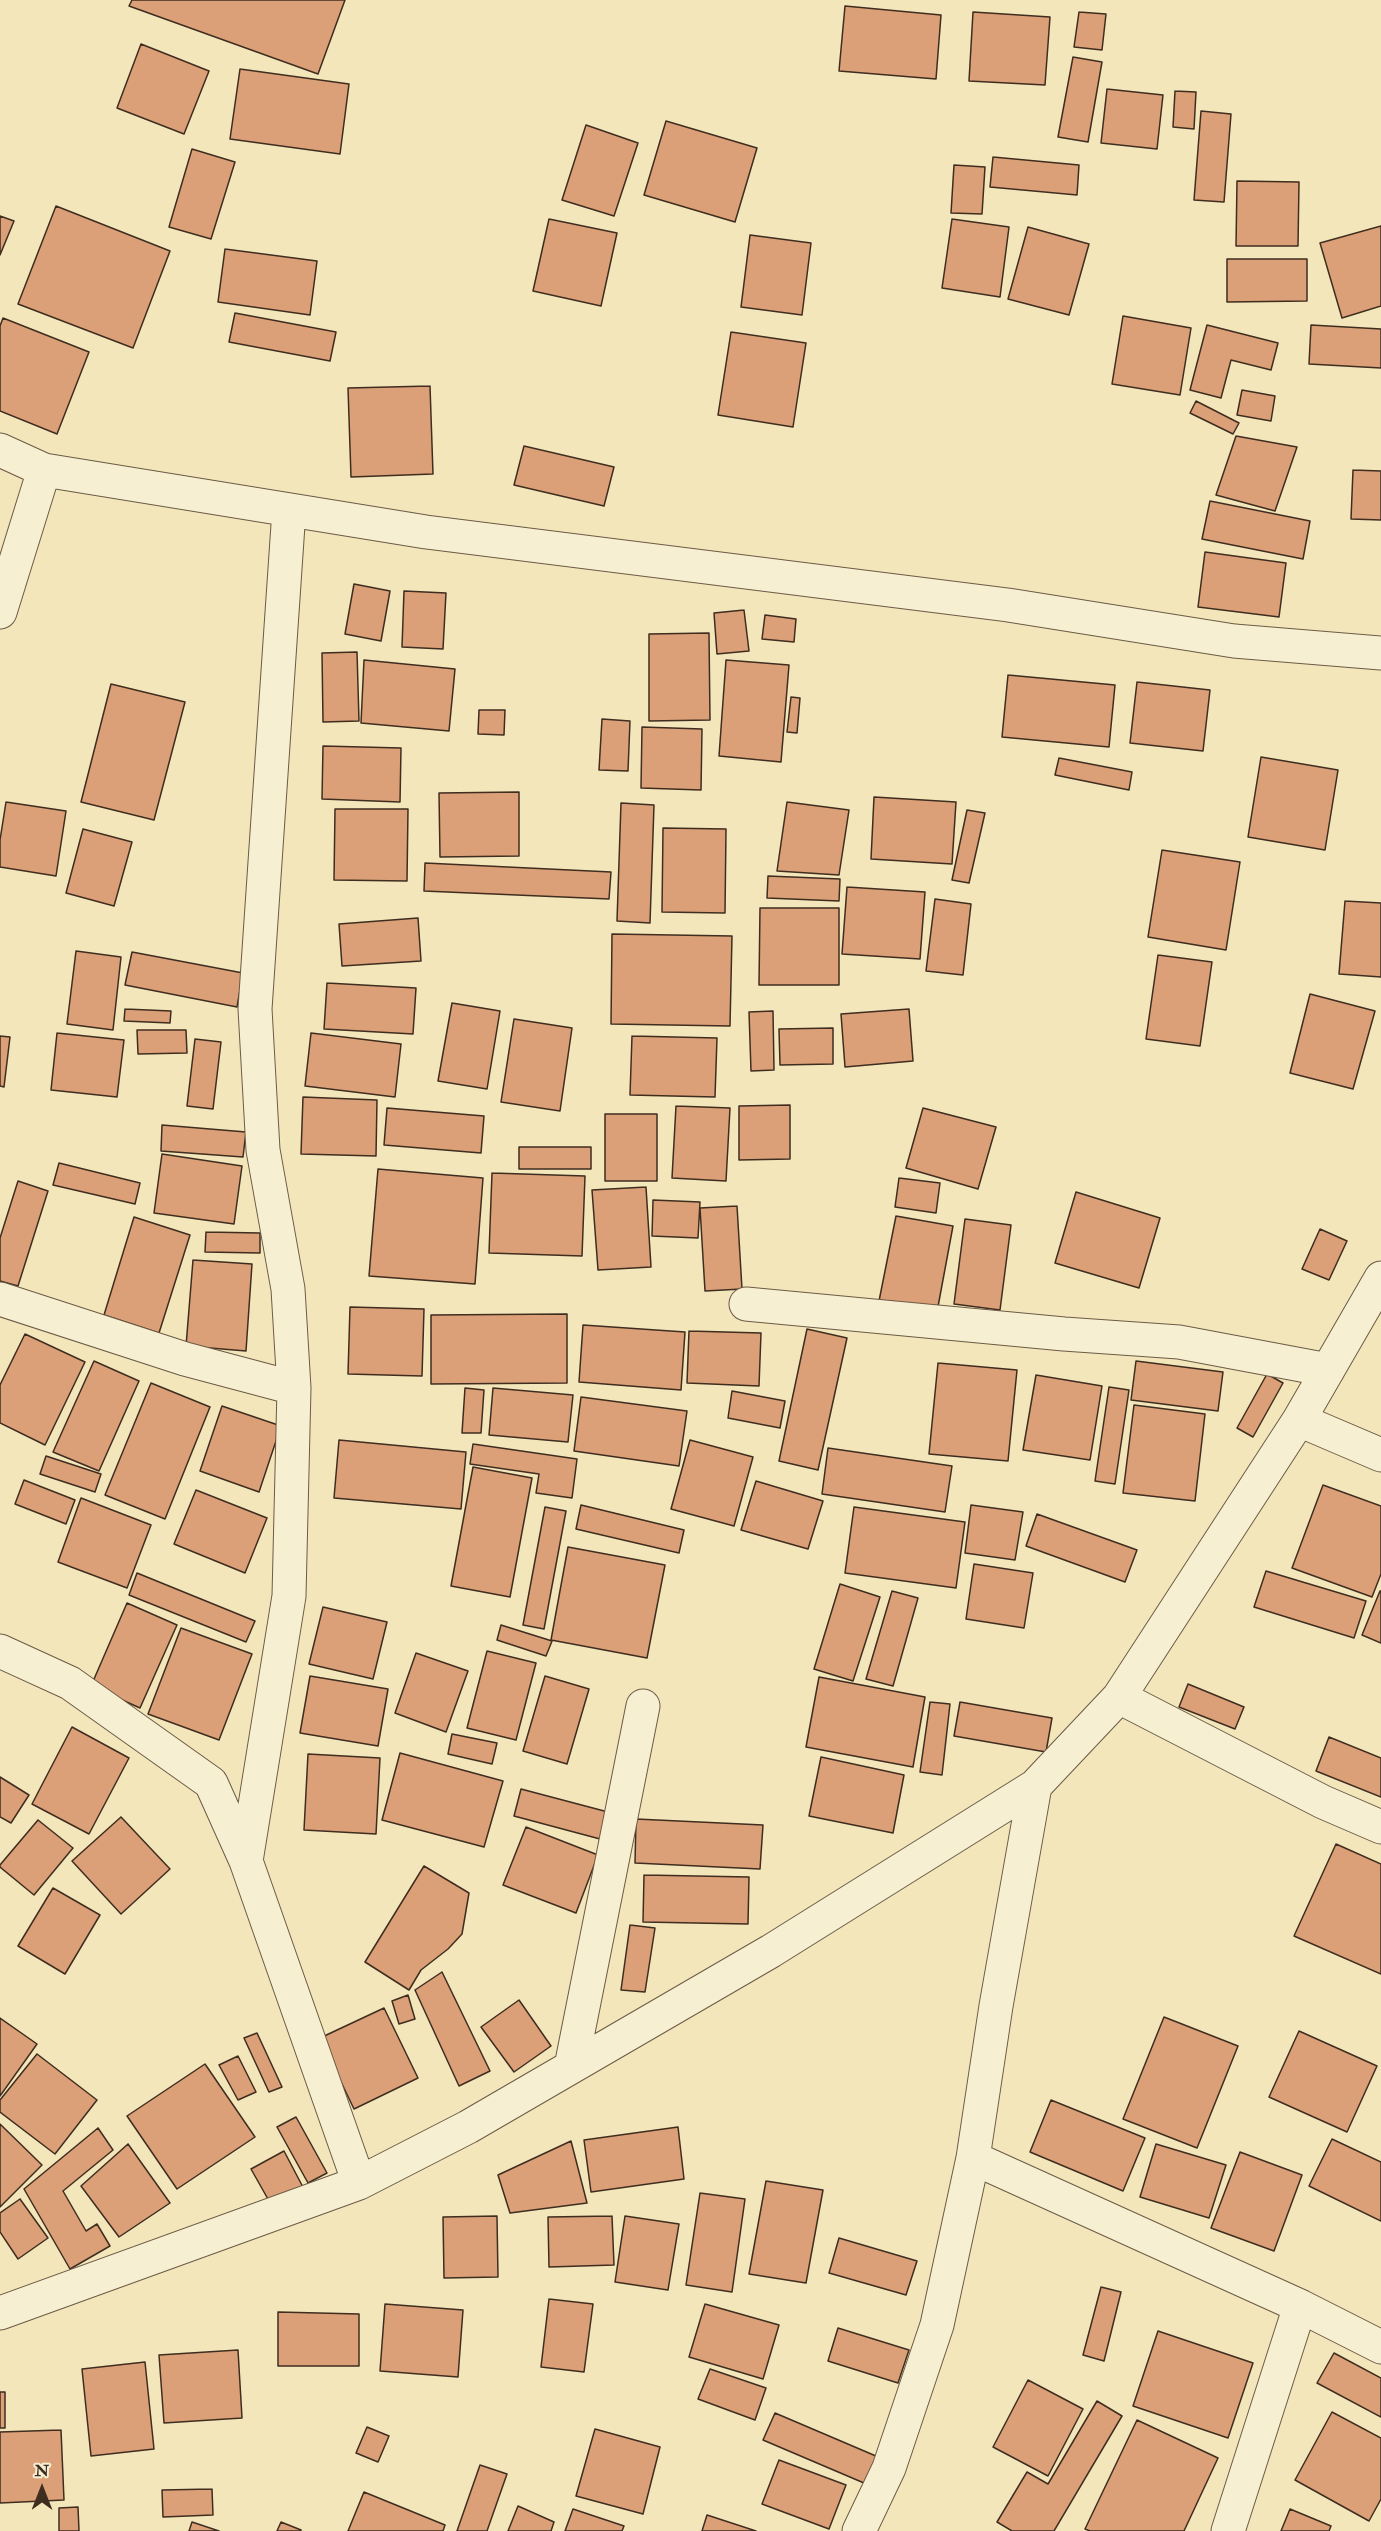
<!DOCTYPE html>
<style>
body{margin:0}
#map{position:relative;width:1381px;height:2531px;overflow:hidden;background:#f2e6ba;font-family:"IM FELL Double Pica",serif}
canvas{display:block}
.north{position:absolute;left:12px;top:2459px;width:60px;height:60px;-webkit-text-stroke:4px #f7efd2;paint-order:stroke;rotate:0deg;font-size:16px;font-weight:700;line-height:24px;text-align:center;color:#3f2d20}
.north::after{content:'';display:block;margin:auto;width:21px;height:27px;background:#3f2d20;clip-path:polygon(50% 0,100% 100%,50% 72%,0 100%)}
</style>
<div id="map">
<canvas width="1381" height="2531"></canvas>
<div class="north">N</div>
</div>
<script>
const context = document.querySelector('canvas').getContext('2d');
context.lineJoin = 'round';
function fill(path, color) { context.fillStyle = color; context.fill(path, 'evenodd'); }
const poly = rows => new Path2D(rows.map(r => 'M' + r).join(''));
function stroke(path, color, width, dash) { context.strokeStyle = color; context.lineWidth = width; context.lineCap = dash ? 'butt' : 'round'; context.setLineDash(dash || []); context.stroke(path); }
const building = poly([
 [132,0,345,0,318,74,129,6,132,0],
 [845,6,941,15,936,79,839,71,845,6],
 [973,12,1050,17,1045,85,969,81,973,12],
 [1079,12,1106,14,1102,50,1074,47,1079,12],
 [141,44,209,71,184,134,117,108,141,44],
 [1073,57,1102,62,1088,142,1058,137,1073,57],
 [240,69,349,84,340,154,230,139,240,69],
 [1107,89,1163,95,1157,149,1101,143,1107,89],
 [1175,91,1196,92,1194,129,1173,127,1175,91],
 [1201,111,1231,114,1224,202,1194,200,1201,111],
 [666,121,757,148,735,222,644,195,666,121],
 [586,125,638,143,614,216,562,200,586,125],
 [192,149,235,162,211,239,169,227,192,149],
 [993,157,1079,165,1077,195,990,187,993,157],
 [954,165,985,167,982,214,951,213,954,165],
 [1237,181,1299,182,1298,246,1236,246,1237,181],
 [56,206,170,251,133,348,18,304,56,206],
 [0,216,14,221,0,255,0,216],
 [549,219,617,233,601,306,533,291,549,219],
 [952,219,1009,227,1000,297,942,288,952,219],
 [1381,226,1381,306,1342,318,1320,243,1381,226],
 [1028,227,1089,244,1069,315,1008,299,1028,227],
 [750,235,811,243,802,315,741,307,750,235],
 [225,249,317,261,310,315,218,302,225,249],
 [1227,259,1307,259,1307,301,1227,302,1227,259],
 [235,313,336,332,330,361,229,342,235,313],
 [1123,316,1191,328,1180,395,1112,384,1123,316],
 [3,318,89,352,57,434,0,411,0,326,3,318],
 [1207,325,1278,343,1271,370,1231,360,1221,398,1190,390,1207,325],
 [1311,325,1381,329,1381,368,1309,364,1311,325],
 [731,332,806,343,793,427,718,415,731,332],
 [430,386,433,474,351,477,348,388,430,386],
 [1242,390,1275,396,1271,421,1237,415,1242,390],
 [1196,401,1239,423,1233,434,1190,413,1196,401],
 [1236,436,1297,447,1275,511,1216,495,1236,436],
 [524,446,614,467,604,506,514,485,524,446],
 [1353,470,1381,471,1381,520,1351,519,1353,470],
 [1210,501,1310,521,1303,559,1202,539,1210,501],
 [1205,552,1286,563,1279,617,1198,607,1205,552],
 [354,584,390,591,381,641,345,634,354,584],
 [404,591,446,593,443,649,402,647,404,591],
 [744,610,749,651,717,654,714,613,744,610],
 [765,615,796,619,794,642,762,639,765,615],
 [709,633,710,720,649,721,649,634,709,633],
 [357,652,359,721,323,722,322,653,357,652],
 [364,660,455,669,449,731,361,723,364,660],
 [726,660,789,665,781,762,719,756,726,660],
 [1008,675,1115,685,1109,747,1002,737,1008,675],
 [1137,682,1210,690,1203,751,1130,743,1137,682],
 [111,684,185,702,154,820,81,802,111,684],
 [791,697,800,698,797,733,787,732,791,697],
 [479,710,505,710,504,735,478,734,479,710],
 [602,719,630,721,628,771,599,770,602,719],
 [642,727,702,729,701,790,641,788,642,727],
 [323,746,401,748,400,802,322,799,323,746],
 [1261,757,1338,770,1325,850,1248,837,1261,757],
 [1059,758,1132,772,1129,790,1055,775,1059,758],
 [519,792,519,856,440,857,439,793,519,792],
 [874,797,956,802,952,864,871,859,874,797],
 [6,802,66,811,56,876,0,867,0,840,6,802],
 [787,802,849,810,839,875,777,871,787,802],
 [621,803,654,805,650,923,617,921,621,803],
 [335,809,408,809,407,881,334,880,335,809],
 [967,810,985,813,969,883,952,880,967,810],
 [663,828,726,829,725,913,662,912,663,828],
 [83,829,132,842,114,906,66,893,83,829],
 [1162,850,1240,862,1226,950,1148,937,1162,850],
 [425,863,611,872,609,899,424,891,425,863],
 [768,876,840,879,839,901,767,898,768,876],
 [847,887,925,892,920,959,842,954,847,887],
 [935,899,971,904,963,975,926,971,935,899],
 [1345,901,1381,903,1381,977,1339,974,1345,901],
 [760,908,839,908,839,985,759,985,760,908],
 [418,918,421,961,342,966,339,924,418,918],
 [612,934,732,936,730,1026,611,1024,612,934],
 [76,951,121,957,113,1030,67,1024,76,951],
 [132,952,243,973,237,1007,125,985,132,952],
 [1158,955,1212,962,1200,1046,1146,1039,1158,955],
 [327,983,416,988,413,1034,324,1029,327,983],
 [1310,994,1375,1011,1353,1089,1290,1073,1310,994],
 [452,1003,500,1011,487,1089,438,1081,452,1003],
 [125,1009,171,1011,170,1023,124,1021,125,1009],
 [909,1009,913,1061,845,1067,841,1014,909,1009],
 [773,1011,774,1070,751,1071,749,1012,773,1011],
 [514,1019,572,1028,560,1111,501,1102,514,1019],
 [833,1028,833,1064,780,1065,779,1029,833,1028],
 [137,1030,186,1030,187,1053,138,1054,137,1030],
 [57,1033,124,1040,117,1097,51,1090,57,1033],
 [311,1033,401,1044,395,1097,305,1086,311,1033],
 [0,1036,10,1037,4,1087,0,1086,0,1036],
 [632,1036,717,1038,715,1097,630,1095,632,1036],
 [195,1039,221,1042,213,1109,187,1106,195,1039],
 [303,1097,377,1100,376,1156,301,1154,303,1097],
 [790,1105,790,1159,739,1160,739,1106,790,1105],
 [676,1106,730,1108,726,1181,672,1178,676,1106],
 [387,1108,484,1116,481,1153,384,1145,387,1108],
 [923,1108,996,1127,978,1189,906,1168,923,1108],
 [605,1114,657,1114,657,1181,605,1181,605,1114],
 [162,1125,246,1132,243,1157,161,1151,162,1125],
 [519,1147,591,1147,591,1169,519,1169,519,1147],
 [162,1154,242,1166,234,1224,154,1213,162,1154],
 [59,1163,140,1183,135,1204,53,1185,59,1163],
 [378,1169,483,1178,475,1284,369,1276,378,1169],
 [492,1173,585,1176,582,1256,489,1253,492,1173],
 [899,1178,940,1183,936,1213,895,1207,899,1178],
 [18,1181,48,1191,18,1286,0,1281,0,1238,18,1181],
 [646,1187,651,1267,598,1270,592,1190,646,1187],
 [1076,1192,1160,1218,1139,1288,1055,1263,1076,1192],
 [653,1200,700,1202,698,1238,652,1236,653,1200],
 [737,1206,742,1289,705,1291,700,1208,737,1206],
 [896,1216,953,1226,937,1312,879,1301,896,1216],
 [134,1217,190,1235,159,1333,104,1315,134,1217],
 [965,1219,1011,1225,1000,1310,954,1304,965,1219],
 [1320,1229,1347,1241,1329,1280,1302,1269,1320,1229],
 [206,1232,260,1233,260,1253,205,1252,206,1232],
 [193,1260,252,1264,246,1351,186,1346,193,1260],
 [350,1307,424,1309,422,1376,348,1374,350,1307],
 [567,1314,567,1383,431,1384,431,1315,567,1314],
 [583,1325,685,1332,681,1390,579,1382,583,1325],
 [807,1329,847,1338,818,1470,779,1461,807,1329],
 [689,1331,761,1333,759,1386,687,1383,689,1331],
 [25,1334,85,1362,45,1445,0,1423,0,1385,25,1334],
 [94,1361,139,1381,99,1471,53,1452,94,1361],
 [1136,1361,1223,1372,1218,1411,1131,1400,1136,1361],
 [938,1363,1017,1370,1008,1461,929,1454,938,1363],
 [1267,1374,1283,1383,1253,1437,1237,1428,1267,1374],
 [1036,1375,1102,1386,1090,1460,1023,1450,1036,1375],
 [151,1383,210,1407,165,1519,105,1495,151,1383],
 [1109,1387,1129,1390,1115,1484,1095,1481,1109,1387],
 [465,1388,484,1390,481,1433,462,1433,465,1388],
 [493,1388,573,1395,568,1442,489,1435,493,1388],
 [732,1391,785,1401,780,1428,728,1418,732,1391],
 [581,1397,687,1411,679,1466,574,1451,581,1397],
 [1134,1405,1205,1414,1195,1501,1123,1493,1134,1405],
 [222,1406,281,1426,259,1492,200,1471,222,1406],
 [339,1440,466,1452,461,1509,334,1498,339,1440],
 [690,1440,753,1457,734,1526,671,1509,690,1440],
 [473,1444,577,1459,572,1498,536,1493,539,1474,470,1464,473,1444],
 [828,1448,952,1466,945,1512,822,1494,828,1448],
 [46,1456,101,1474,95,1492,40,1474,46,1456],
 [473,1467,532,1478,510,1597,451,1586,473,1467],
 [24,1480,75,1500,66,1524,15,1504,24,1480],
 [756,1481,823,1501,808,1549,741,1530,756,1481],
 [1323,1485,1381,1506,1381,1574,1372,1597,1292,1568,1323,1485],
 [196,1490,267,1518,245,1573,174,1544,196,1490],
 [81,1498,151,1525,127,1588,58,1562,81,1498],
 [581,1505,684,1530,679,1553,576,1529,581,1505],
 [971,1505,1023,1512,1015,1560,965,1553,971,1505],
 [545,1507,566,1511,544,1629,523,1625,545,1507],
 [854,1507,965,1522,956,1588,845,1573,854,1507],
 [1037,1514,1137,1550,1125,1582,1026,1546,1037,1514],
 [568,1547,665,1565,647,1658,551,1640,568,1547],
 [974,1564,1033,1573,1024,1628,966,1619,974,1564],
 [1266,1571,1366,1601,1354,1638,1254,1607,1266,1571],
 [137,1573,255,1621,246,1642,129,1595,137,1573],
 [840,1584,880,1597,853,1681,814,1669,840,1584],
 [892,1591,918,1598,893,1686,866,1679,892,1591],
 [1380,1591,1381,1591,1381,1643,1362,1635,1380,1591],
 [127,1603,177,1625,140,1708,91,1686,127,1603],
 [323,1607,387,1622,373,1679,309,1664,323,1607],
 [501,1625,552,1641,546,1656,497,1640,501,1625],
 [181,1628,252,1654,219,1740,148,1714,181,1628],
 [487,1651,536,1663,516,1740,467,1728,487,1651],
 [416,1653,468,1671,446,1732,395,1713,416,1653],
 [310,1676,388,1689,378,1746,300,1733,310,1676],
 [545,1676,589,1689,567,1764,523,1751,545,1676],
 [819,1677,925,1697,913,1767,806,1747,819,1677],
 [1188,1684,1244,1707,1235,1729,1179,1707,1188,1684],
 [930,1702,950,1704,942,1775,920,1772,930,1702],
 [960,1702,1052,1718,1046,1752,954,1736,960,1702],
 [72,1727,129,1758,89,1834,32,1804,72,1727],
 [452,1734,497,1743,492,1764,448,1754,452,1734],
 [1329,1737,1381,1758,1381,1797,1316,1771,1329,1737],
 [400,1753,503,1781,484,1847,382,1820,400,1753],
 [308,1754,380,1758,376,1834,304,1830,308,1754],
 [821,1757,904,1775,893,1833,809,1816,821,1757],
 [0,1777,29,1795,11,1823,0,1817,0,1777],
 [521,1789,608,1812,600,1839,514,1816,521,1789],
 [121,1817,170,1869,121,1914,72,1861,121,1817],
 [636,1819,763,1825,760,1869,635,1863,636,1819],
 [38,1820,73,1848,34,1895,0,1867,0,1865,38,1820],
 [526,1827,598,1855,576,1913,503,1885,526,1827],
 [1336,1844,1381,1864,1381,1974,1294,1936,1336,1844],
 [424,1866,469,1893,462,1934,448,1949,421,1970,409,1990,365,1962,424,1866],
 [644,1875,749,1877,748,1924,643,1922,644,1875],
 [53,1888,100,1915,65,1974,18,1946,53,1888],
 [630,1925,655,1928,645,1992,621,1990,630,1925],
 [442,1972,490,2071,459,2086,415,1990,442,1972],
 [408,1995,415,2019,399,2024,392,2001,408,1995],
 [519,2000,551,2046,514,2072,481,2027,519,2000],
 [384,2008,418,2078,354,2109,320,2038,384,2008],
 [1164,2017,1238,2046,1197,2148,1123,2119,1164,2017],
 [0,2018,37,2044,0,2096,0,2018],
 [1299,2031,1377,2066,1347,2132,1269,2097,1299,2031],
 [257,2033,282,2087,269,2092,244,2038,257,2033],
 [37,2054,97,2100,55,2154,0,2112,0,2100,37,2054],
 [238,2056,256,2092,238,2100,219,2065,238,2056],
 [205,2064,255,2137,177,2189,127,2116,205,2064],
 [1051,2100,1145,2138,1123,2191,1030,2152,1051,2100],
 [296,2117,327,2173,308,2183,277,2127,296,2117],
 [0,2124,42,2165,0,2207,0,2124],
 [678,2127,684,2179,591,2192,584,2140,678,2127],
 [98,2128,113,2150,63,2191,86,2231,97,2224,110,2246,70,2269,24,2189,98,2128],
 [1332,2139,1381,2162,1381,2221,1309,2186,1332,2139],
 [571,2141,587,2203,510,2213,498,2175,571,2141],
 [128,2144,170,2203,119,2237,81,2186,128,2144],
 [1156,2144,1226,2165,1209,2218,1140,2197,1156,2144],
 [284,2151,305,2191,273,2208,251,2169,284,2151],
 [1240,2152,1302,2175,1274,2251,1211,2228,1240,2152],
 [766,2181,823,2190,806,2283,749,2274,766,2181],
 [700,2193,745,2199,732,2292,686,2285,700,2193],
 [20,2199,48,2238,18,2259,0,2232,0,2213,20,2199],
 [497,2216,498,2277,444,2278,443,2217,497,2216],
 [612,2216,614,2265,549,2267,548,2217,612,2216],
 [625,2216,679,2224,668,2290,615,2282,625,2216],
 [839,2238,917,2261,906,2295,829,2273,839,2238],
 [1101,2287,1121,2292,1104,2361,1083,2355,1101,2287],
 [549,2299,593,2304,584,2372,541,2367,549,2299],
 [385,2304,463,2310,458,2377,380,2371,385,2304],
 [705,2304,779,2325,763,2379,689,2357,705,2304],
 [278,2312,359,2314,359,2366,278,2366,278,2312],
 [838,2328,909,2350,898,2383,828,2361,838,2328],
 [1158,2331,1253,2363,1228,2438,1133,2406,1158,2331],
 [238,2350,242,2418,164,2423,159,2355,238,2350],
 [1334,2353,1381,2378,1381,2417,1317,2383,1334,2353],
 [145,2362,154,2449,91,2456,82,2369,145,2362],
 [710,2369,766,2388,755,2420,698,2399,710,2369],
 [1028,2380,1083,2409,1048,2476,993,2447,1028,2380],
 [0,2392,5,2392,5,2428,0,2428,0,2392],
 [1097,2401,1122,2416,1054,2531,1012,2531,997,2522,1027,2472,1048,2484,1097,2401],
 [1332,2412,1381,2438,1381,2499,1369,2521,1295,2480,1332,2412],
 [775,2413,883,2459,871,2486,763,2440,775,2413],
 [1137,2420,1218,2458,1184,2531,1090,2531,1085,2529,1137,2420],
 [367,2427,389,2436,378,2462,356,2453,367,2427],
 [595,2429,660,2447,643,2514,576,2496,595,2429],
 [61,2430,64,2500,0,2503,0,2432,61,2430],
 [779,2460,846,2485,829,2529,762,2504,779,2460],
 [480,2465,507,2474,487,2531,457,2531,480,2465],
 [212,2489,213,2515,163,2517,162,2490,212,2489],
 [364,2492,445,2525,443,2531,348,2531,364,2492],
 [518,2506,554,2522,551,2531,508,2531,518,2506],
 [78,2507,79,2531,59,2531,59,2508,78,2507],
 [573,2509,624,2526,622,2531,565,2531,573,2509],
 [1290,2509,1331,2526,1329,2531,1281,2531,1290,2509],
 [707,2515,756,2531,702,2531,707,2515],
 [192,2522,219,2531,189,2531,192,2522],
 [281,2522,301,2530,301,2531,277,2531,281,2522]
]);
fill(building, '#dba077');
stroke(building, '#3f2d20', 1.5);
const minor = poly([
 [0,450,44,470,426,532,1008,605,1234,641,1381,653],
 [289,510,255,1009,263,1150,288,1289,294,1388],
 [0,612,44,470],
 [0,1299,185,1359,294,1388,289,1596,246,1861],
 [746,1304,1064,1334,1179,1342,1328,1370],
 [1299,1420,1381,1455],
 [0,1651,70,1683,211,1783,246,1861,359,2183],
 [1119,1697,1323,1802,1381,1827],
 [571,2067,643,1706],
 [973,2158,1300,2306,1381,2347],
 [0,2313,359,2183,468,2127,771,1951,1035,1786,1119,1697,1299,1420,1381,1278],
 [859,2531,889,2468,937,2325,973,2158,996,2006,1035,1786],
 [1228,2531,1300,2306]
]);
stroke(minor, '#6c5b46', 35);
stroke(minor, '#f7efd2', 33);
</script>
